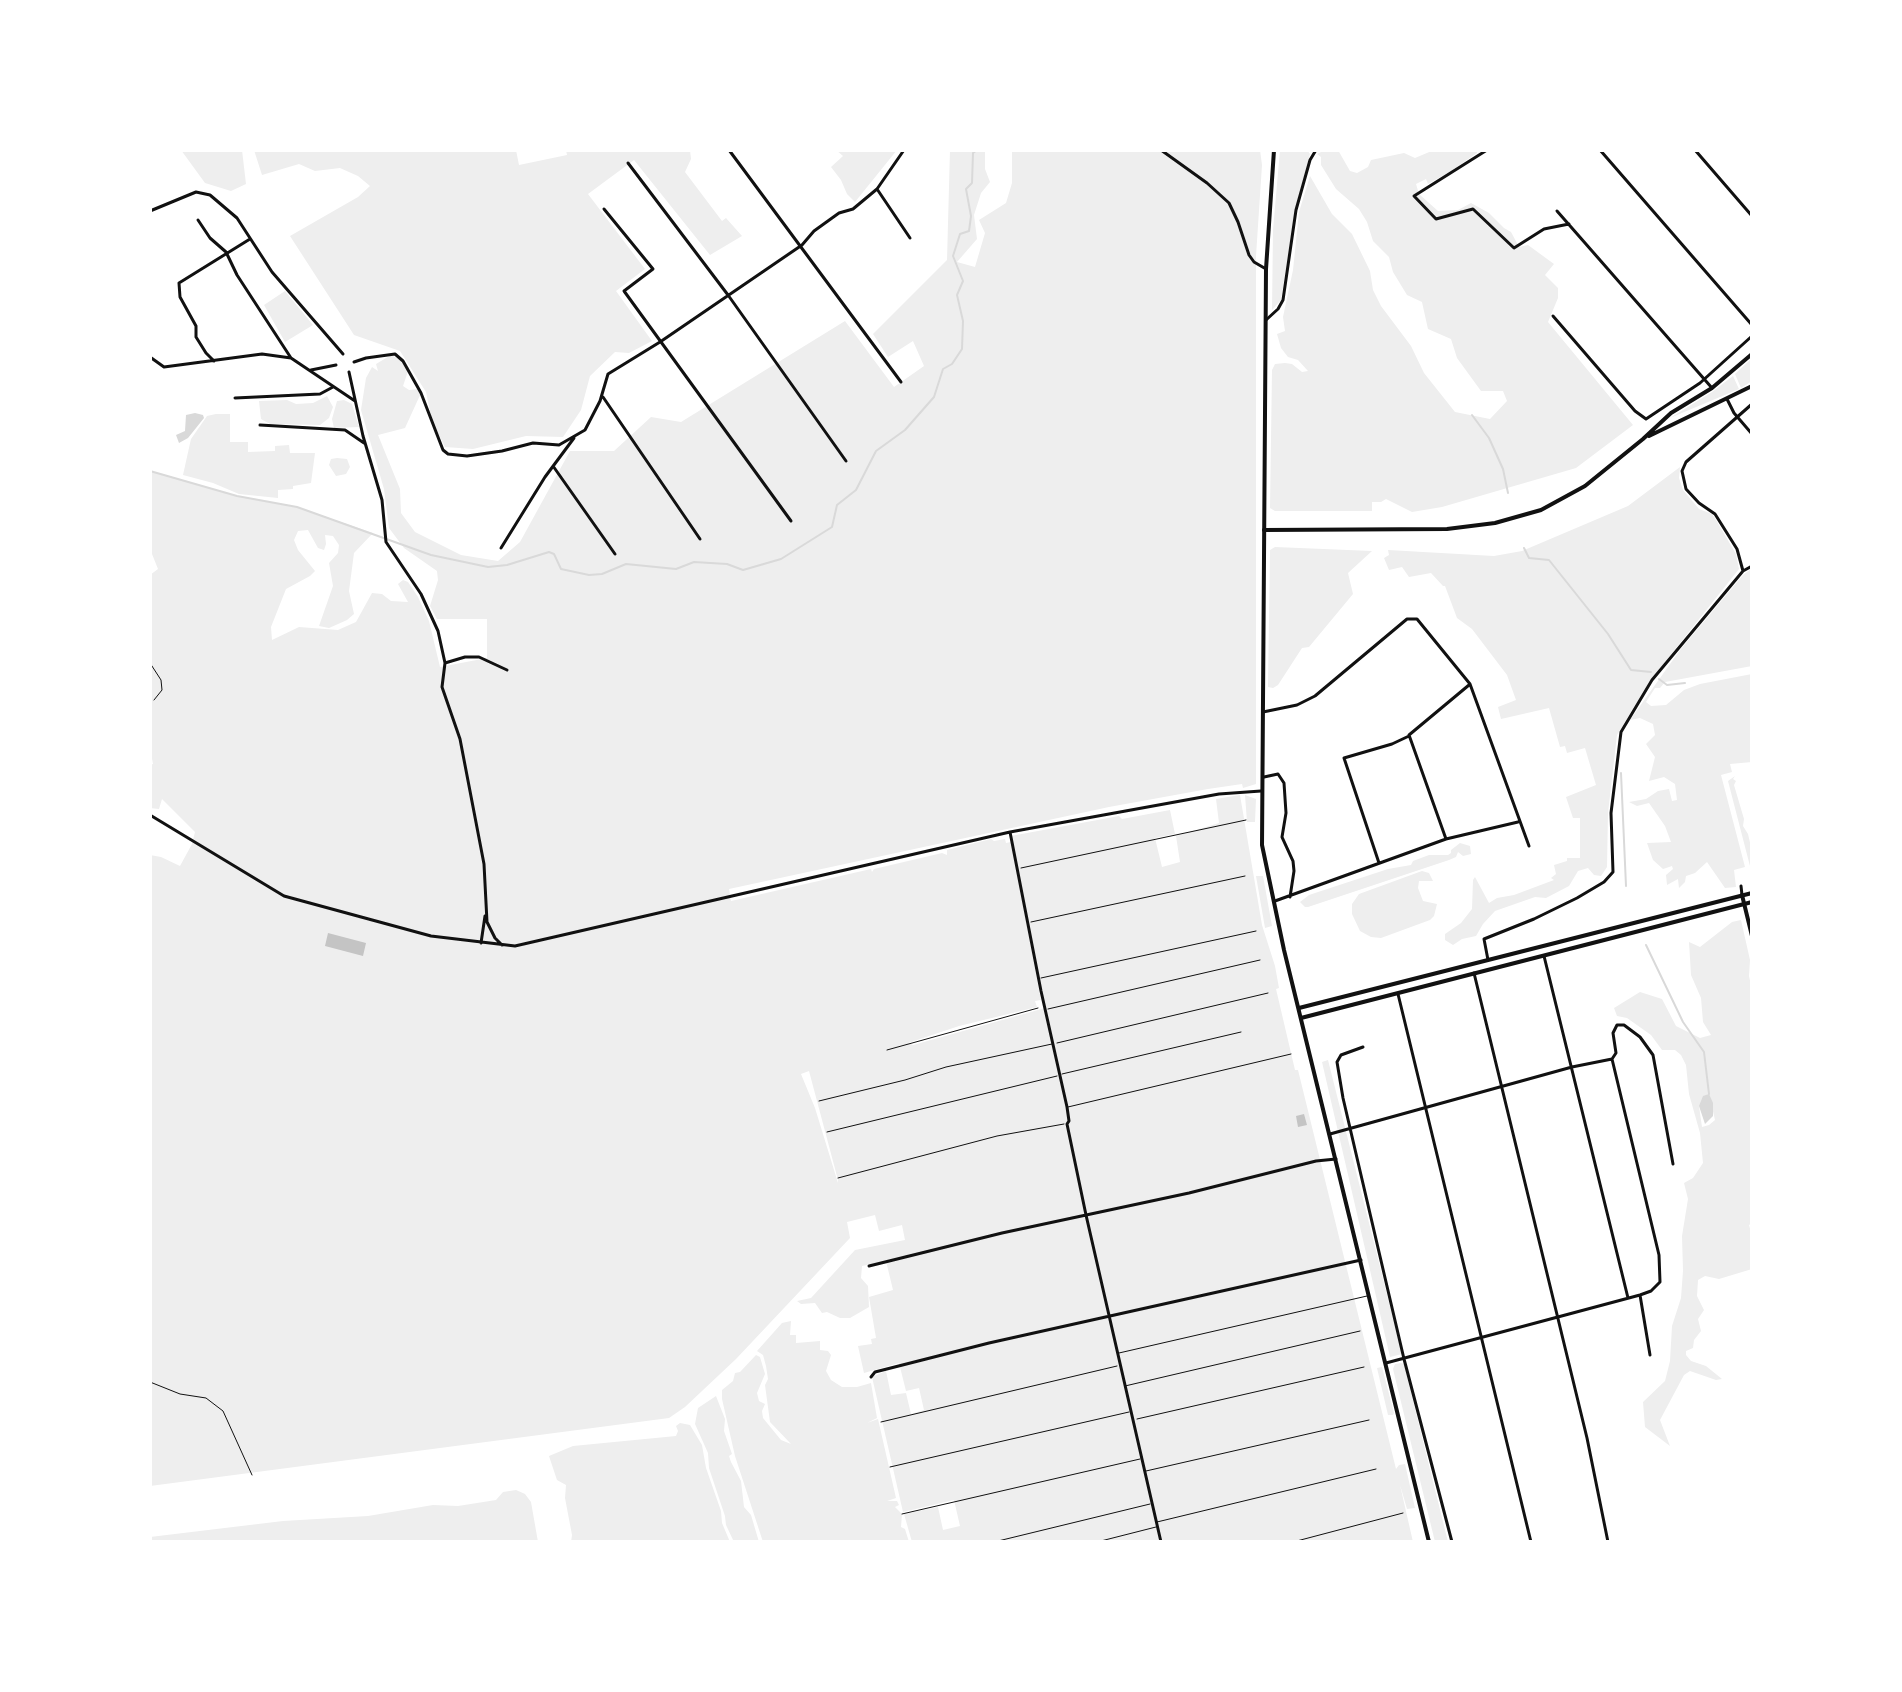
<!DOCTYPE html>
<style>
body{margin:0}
#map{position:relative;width:1902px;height:1692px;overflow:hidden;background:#fff;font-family:"Exo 2",sans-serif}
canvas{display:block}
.frame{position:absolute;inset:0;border:152px solid #fff;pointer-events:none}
</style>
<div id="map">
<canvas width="1902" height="1692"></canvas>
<div class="frame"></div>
</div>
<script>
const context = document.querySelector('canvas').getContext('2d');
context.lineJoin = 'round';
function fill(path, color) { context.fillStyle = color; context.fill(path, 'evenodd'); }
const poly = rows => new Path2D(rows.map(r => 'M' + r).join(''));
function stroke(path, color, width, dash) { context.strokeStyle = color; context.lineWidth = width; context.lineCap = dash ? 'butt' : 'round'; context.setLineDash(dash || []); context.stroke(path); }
fill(poly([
 [181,150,242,150,246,184,231,191,205,183],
 [254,150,516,150,519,165,567,155,566,150,690,150,691,159,685,172,722,221,726,218,742,236,710,255,634,160,588,194,645,269,616,291,652,341,629,353,615,352,590,376,581,410,563,437,526,436,473,449,445,447,432,421,426,392,400,351,354,335,290,236,358,197,370,186,358,176,340,168,315,171,299,164,262,175],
 [836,150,897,150,855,202,847,194,841,180,831,167,843,156],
 [950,150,985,150,985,169,990,182,981,193,974,215,977,239,957,262,975,267,985,233,979,220,1006,203,1012,183,1012,150,1260,150,1262,165,1256,256,1256,784,1243,788,1242,784,1208,789,1109,807,729,889,731,901,871,869,872,872,874,869,942,853,947,855,947,850,991,839,994,841,1005,839,1006,843,1011,842,1041,1000,1035,1001,1037,1007,959,1026,908,1043,913,1045,1045,1008,1011,836,1119,816,1122,819,1170,810,1175,834,1155,838,1162,867,1180,862,1176,836,1219,823,1216,799,1240,795,1262,925,1275,966,1279,988,1276,989,1295,1070,1298,1070,1396,1469,1399,1465,1405,1464,1415,1508,1407,1509,1400,1485,1413,1542,912,1542,904,1514,938,1507,943,1530,960,1526,954,1500,903,1512,872,1377,886,1371,891,1395,906,1393,911,1414,924,1410,919,1388,906,1391,899,1363,864,1373,858,1346,872,1344,871,1339,876,1338,869,1297,893,1290,886,1261,862,1266,861,1278,868,1286,869,1307,850,1318,840,1318,827,1312,822,1313,815,1303,801,1304,797,1301,811,1298,855,1250,905,1240,902,1225,879,1231,875,1215,847,1222,850,1238,736,1359,685,1407,669,1418,150,1486,150,855,161,857,180,866,192,844,195,832,162,799,159,809,150,808,150,765,153,764,150,748,150,575,158,569,150,549,150,471,237,496,297,507,373,533,354,553,349,591,354,614,347,620,329,628,319,626,333,586,329,563,338,553,339,545,333,536,325,535,326,544,324,550,318,548,308,530,298,531,294,540,298,550,315,571,310,576,286,589,271,627,272,640,299,627,338,630,356,622,372,593,382,594,391,601,408,602,398,584,403,580,408,582,418,597,429,621,440,667,487,658,487,619,437,619,430,606,438,580,437,571,404,548,389,528,384,489,361,410,366,378,372,367,378,371,376,364,391,355,403,361,409,368,403,386,409,390,418,389,421,393,405,428,378,435,400,489,401,513,415,532,461,555,498,561,520,542,570,451,614,451,651,417,681,422,845,321,894,387,924,366,913,341,888,357,873,334,947,260],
 [809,1071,838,1180,838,1183,815,1108,801,1074],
 [1280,150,1307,150,1310,154,1295,210,1281,300,1272,310,1273,230],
 [1325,150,1338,150,1350,171,1357,173,1368,167,1371,160,1404,153,1415,158,1434,150,1477,150,1477,153,1451,171,1428,184,1426,179,1416,184,1419,194,1438,211,1458,210,1471,203,1489,213,1504,228,1511,232,1519,247,1528,245,1554,264,1545,275,1558,288,1558,298,1548,322,1633,425,1576,468,1442,507,1412,512,1386,499,1381,502,1372,502,1372,511,1275,511,1270,508,1272,370,1275,364,1285,363,1292,364,1302,372,1308,371,1298,360,1288,357,1281,348,1277,334,1285,331,1283,317,1293,270,1299,212,1310,176,1332,214,1352,234,1370,271,1373,290,1381,306,1411,346,1424,373,1455,412,1490,419,1507,401,1503,391,1481,391,1457,358,1451,339,1428,329,1422,302,1407,295,1393,272,1389,257,1373,241,1367,222,1359,209,1336,189,1321,165,1321,157,1317,154],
 [285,291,313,325,285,342,264,305],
 [1752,358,1752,381,1741,388,1735,374],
 [1733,376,1739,389,1670,418,1712,392],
 [327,396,333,407,329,418,320,425,270,424,261,419,259,401,287,400,296,404,313,403],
 [344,400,352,404,359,427,334,428,332,419,337,401],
 [216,414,230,414,230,442,248,442,248,452,275,451,275,446,289,445,290,453,315,453,311,483,293,486,293,489,278,490,278,498,239,494,213,483,183,475,191,439,207,416],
 [337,458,347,459,350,467,346,474,336,476,329,465,331,459],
 [1680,467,1679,478,1683,490,1699,509,1712,514,1716,520,1736,554,1739,569,1649,682,1617,735,1608,813,1607,867,1601,876,1594,875,1588,868,1578,871,1569,886,1546,898,1535,897,1495,911,1483,924,1476,936,1462,939,1453,945,1445,940,1445,934,1461,923,1472,909,1473,880,1475,877,1489,903,1497,898,1514,895,1554,880,1551,878,1556,874,1554,865,1567,861,1567,858,1580,858,1580,818,1573,818,1566,797,1596,785,1585,748,1567,753,1565,746,1560,747,1549,708,1501,719,1498,707,1516,700,1507,675,1472,629,1457,618,1445,586,1443,586,1431,573,1409,577,1402,567,1389,570,1384,558,1389,555,1388,550,1494,556,1522,551,1628,506],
 [1275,547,1372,551,1348,573,1353,594,1309,647,1302,648,1278,685,1273,688,1268,687,1270,550],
 [1752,568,1752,666,1665,682,1660,688,1655,688,1646,702,1651,706,1666,705,1684,690,1700,684,1752,674,1752,762,1730,764,1732,772,1721,775,1745,867,1734,870,1736,887,1725,888,1707,862,1695,873,1686,876,1685,882,1679,888,1678,879,1667,885,1666,875,1673,869,1672,866,1663,869,1653,860,1647,843,1671,842,1665,826,1649,803,1637,806,1629,802,1646,799,1658,791,1669,789,1672,801,1677,800,1675,784,1664,777,1649,781,1655,757,1646,744,1655,735,1653,724,1640,718,1630,720,1680,650,1743,575],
 [1735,776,1733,779,1736,781,1734,785,1744,819,1743,826,1748,834,1752,851,1751,870,1728,781],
 [1245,795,1256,799,1255,822,1247,822],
 [1460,843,1470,846,1471,854,1463,856,1458,852,1456,857,1449,860,1308,907,1305,907,1300,902,1309,895,1388,869,1411,865,1413,861,1429,855,1448,855,1451,853,1451,850],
 [1422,871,1429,873,1433,881,1419,881,1418,888,1423,901,1437,904,1434,916,1430,920,1381,938,1371,937,1360,931,1352,914,1352,904,1359,894],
 [1256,876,1263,876,1272,926,1265,928],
 [1741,920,1750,960,1749,976,1752,990,1752,1223,1749,1225,1752,1236,1752,1269,1719,1279,1705,1276,1698,1280,1697,1296,1704,1310,1698,1319,1701,1331,1694,1340,1693,1348,1686,1351,1686,1355,1691,1361,1706,1366,1722,1379,1716,1380,1690,1371,1684,1375,1660,1420,1670,1446,1645,1427,1643,1402,1665,1381,1670,1361,1672,1326,1681,1298,1683,1271,1682,1236,1688,1199,1684,1183,1693,1178,1703,1163,1700,1133,1689,1094,1686,1065,1681,1055,1675,1050,1662,1050,1651,1035,1627,1018,1617,1016,1614,1008,1640,992,1662,999,1676,1026,1700,1038,1711,1035,1703,1022,1701,998,1691,975,1689,942,1700,947,1732,922],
 [1699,1106,1712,1107,1715,1120,1709,1125,1702,1127],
 [1328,1060,1402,1354,1390,1357,1322,1062],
 [791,1321,790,1335,796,1335,796,1343,820,1341,820,1350,828,1351,831,1355,826,1371,831,1380,842,1387,857,1387,871,1383,877,1418,867,1423,878,1419,896,1498,887,1501,897,1501,899,1505,895,1507,902,1514,901,1527,905,1529,909,1542,763,1542,735,1456,722,1399,722,1390,733,1381,735,1373,740,1372,756,1355,760,1357,765,1374,757,1393,759,1401,765,1404,762,1411,763,1418,781,1440,791,1444,770,1422,765,1385,768,1379,766,1366,763,1355,757,1351,782,1323],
 [1401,1363,1404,1364,1448,1542,1435,1542,1393,1369,1395,1364],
 [1382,1367,1394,1413,1393,1415,1388,1415,1377,1368],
 [716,1396,725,1419,724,1431,732,1454,729,1456,731,1462,741,1481,744,1507,751,1515,759,1542,734,1542,726,1525,725,1516,709,1468,708,1453,695,1424,698,1408],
 [680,1423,690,1425,702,1445,706,1468,721,1511,722,1523,730,1542,571,1542,572,1535,565,1498,566,1485,557,1480,549,1456,573,1446,676,1436,678,1431,676,1426],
 [516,1490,525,1494,531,1502,538,1542,150,1542,150,1537,283,1521,368,1516,433,1505,458,1506,496,1500,503,1492]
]), '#eee');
fill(poly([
 [195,413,203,415,204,418,188,438,179,443,176,435,185,431,186,415],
 [1709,1094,1713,1103,1713,1116,1705,1124,1699,1106,1703,1096]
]), '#d9d9d9');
stroke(poly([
 [1472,415,1489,438,1503,469,1508,493],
 [150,471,237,496,297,507,431,555,488,567,507,565,549,552,554,554,561,569,589,575,602,574,626,564,676,569,694,562,727,564,743,570,781,559,832,527,837,505,856,490,876,451,905,430,934,397,943,369,952,364,962,349,963,321,957,295,963,281,953,256,960,234,969,231,971,216,966,189,972,183,973,153,977,150],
 [1524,548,1529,558,1549,560,1608,634,1631,670,1651,672],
 [1659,679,1667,685,1685,683],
 [1621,773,1626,886],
 [1646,945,1683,1022,1704,1052,1709,1094]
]), '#d9d9d9', 2);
fill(poly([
 [328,933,366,943,363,956,325,946],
 [1304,1114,1307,1125,1298,1127,1296,1116]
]), '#c4c4c4');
stroke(poly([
 [150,663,161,680,162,690,154,700],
 [150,1382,180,1394,206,1398,223,1411,252,1475]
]), '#111', 1);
stroke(poly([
 [1021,868,1246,820],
 [1031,922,1245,876],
 [1041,978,1256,931],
 [1048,1009,1260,960],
 [1057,1043,1268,993],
 [887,1050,1038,1008],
 [1062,1074,1241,1032],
 [819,1101,905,1080,946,1067,1052,1044],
 [1068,1107,1291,1054],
 [827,1132,1057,1076],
 [838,1178,997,1136,1064,1124],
 [1119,1353,1367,1296],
 [1125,1386,1360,1331],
 [1137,1419,1364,1367],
 [881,1422,1117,1366],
 [890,1467,1129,1412],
 [1146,1471,1369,1420],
 [902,1514,1140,1459],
 [1157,1522,1376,1469],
 [994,1542,1150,1504],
 [1097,1542,1156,1527],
 [1293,1542,1403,1513]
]), '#111', 1);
stroke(poly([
 [729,150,901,382],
 [1161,150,1207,183,1229,203,1238,222,1249,255,1254,262,1266,269],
 [1487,150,1414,196,1436,219,1473,209,1514,248,1544,229,1569,224],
 [1600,150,1752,325],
 [1695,150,1752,216],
 [628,163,728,295,846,461],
 [877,189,910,238],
 [604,209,653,269,624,291,791,521],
 [150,211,196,192,210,195,237,218,272,272,343,354],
 [1557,211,1712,388],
 [198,220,210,238,226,252,237,275,291,358],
 [1553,316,1635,411,1646,419,1700,383,1752,336],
 [1266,320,1278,309,1283,300,1296,210,1310,160,1316,150],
 [150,357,164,367,262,354,291,358,355,401],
 [214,361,206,353,196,337,196,326,180,297,179,283,250,239],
 [354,362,366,358,395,354,403,361,421,393,443,450,448,454,467,456,502,451,533,443,559,445,585,430,600,401,608,374,660,342,802,245,814,231,839,213,853,209,877,189,904,150],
 [311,370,336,365],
 [349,372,363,436,382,500,386,542,421,594,438,631,445,663,442,687,460,739,484,864,487,922,495,938,502,945],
 [603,397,700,539],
 [235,398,320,394,333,387],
 [1727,399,1734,413,1752,434],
 [260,425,345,430,364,443],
 [553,466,615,554],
 [501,548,545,477,574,438],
 [1743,571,1737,549,1715,514,1699,503,1686,489,1682,471,1686,462,1752,404],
 [445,663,465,657,479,657,507,670],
 [1263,712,1297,705,1315,696,1407,619,1417,619,1470,684,1529,846],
 [1264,777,1278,774,1284,783,1286,813,1282,837,1293,861,1294,871,1290,897],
 [150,815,284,896,431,936,515,946,1010,832,1219,794,1261,791],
 [1010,832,1041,991,1067,1107,1069,1121,1067,1124,1086,1215,1161,1542],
 [1446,839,1409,735,1469,685],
 [1379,863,1344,758,1392,744,1409,736],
 [1741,886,1742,895],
 [1275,901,1446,839,1518,822],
 [481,943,485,916],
 [1544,956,1628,1298],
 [1488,960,1484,939,1534,919,1577,898,1604,882,1613,872,1611,813,1621,732,1652,680,1743,571,1752,566],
 [1474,973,1587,1438,1608,1542],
 [1398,994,1531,1542],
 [1363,1047,1341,1055,1337,1062,1343,1098,1404,1359,1452,1542],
 [1330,1134,1572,1067,1612,1059],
 [869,1266,1002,1233,1189,1193,1316,1161,1336,1159],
 [1640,1295,1650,1355],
 [1386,1363,1640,1295,1651,1291,1660,1282,1659,1255,1612,1059,1616,1053,1613,1033,1617,1025,1624,1025,1640,1037,1653,1055,1673,1164],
 [871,1377,875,1372,989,1343,1361,1260]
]), '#111', 3);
stroke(poly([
 [1742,895,1752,936]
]), '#111', 4);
stroke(poly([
 [1649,436,1752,386],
 [1264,530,1447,529,1495,523,1541,510,1585,486,1643,439,1671,413,1712,388,1752,354],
 [1299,1008,1752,893],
 [1301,1018,1752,902]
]), '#111', 4);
stroke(poly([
 [1274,150,1266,269,1262,845,1284,950,1429,1542]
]), '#111', 4);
</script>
